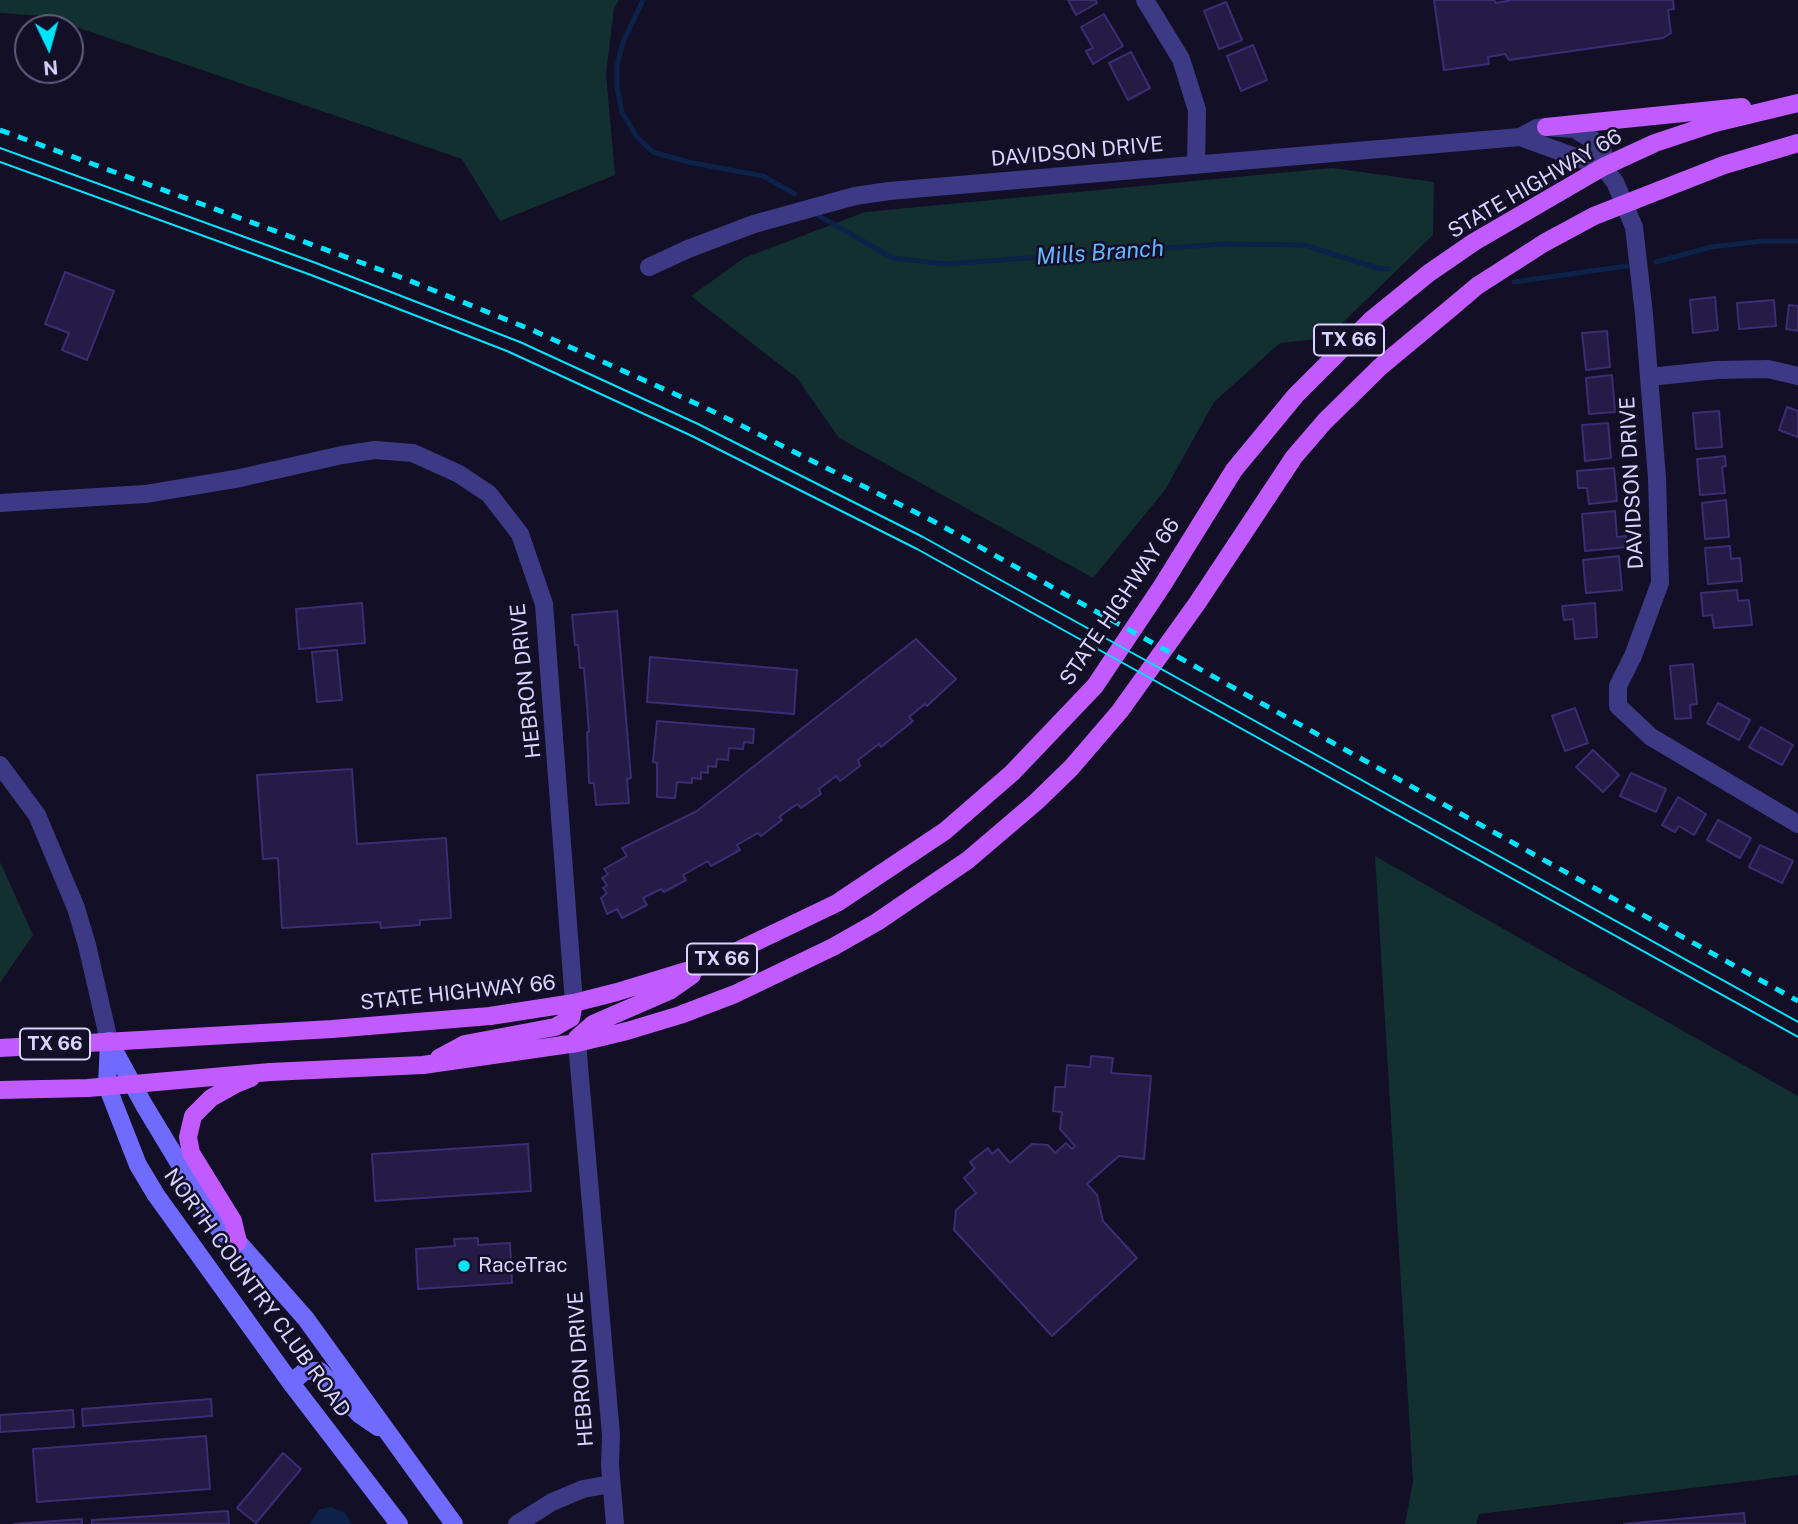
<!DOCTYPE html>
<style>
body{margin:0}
#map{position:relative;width:1798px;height:1524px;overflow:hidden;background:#130f26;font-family:"Public Sans",sans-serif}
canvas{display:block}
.north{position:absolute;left:14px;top:14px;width:70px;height:70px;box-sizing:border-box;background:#130f26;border:2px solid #625e7d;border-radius:50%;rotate:175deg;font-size:19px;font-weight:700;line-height:28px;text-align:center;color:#d9d4ff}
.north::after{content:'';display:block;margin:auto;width:24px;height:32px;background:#00e5ff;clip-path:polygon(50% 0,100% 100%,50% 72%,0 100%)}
</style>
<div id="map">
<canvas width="1798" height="1524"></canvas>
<div class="north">N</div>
</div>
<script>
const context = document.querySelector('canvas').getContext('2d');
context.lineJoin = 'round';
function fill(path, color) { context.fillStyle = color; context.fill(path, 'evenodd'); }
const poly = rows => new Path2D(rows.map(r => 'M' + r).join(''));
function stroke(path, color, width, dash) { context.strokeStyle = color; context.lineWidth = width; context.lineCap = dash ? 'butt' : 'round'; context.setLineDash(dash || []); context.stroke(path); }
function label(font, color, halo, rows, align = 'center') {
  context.font = font + ' "Public Sans",sans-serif'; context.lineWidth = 5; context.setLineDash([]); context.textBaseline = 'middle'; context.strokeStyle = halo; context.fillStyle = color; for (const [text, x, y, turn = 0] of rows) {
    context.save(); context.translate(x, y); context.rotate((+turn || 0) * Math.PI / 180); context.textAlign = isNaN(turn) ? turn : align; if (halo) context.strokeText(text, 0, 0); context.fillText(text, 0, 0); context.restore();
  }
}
fill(poly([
 [0,0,619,0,614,8,606,74,615,175,500,221,462,159,44,16,0,13],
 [1332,168,1434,182,1433,235,1327,338,1280,343,1214,402,1165,490,1093,578,839,438,797,378,691,296,744,258,865,212],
 [1375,856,1798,1096,1798,1475,1479,1514,1476,1524,1405,1524,1413,1481],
 [0,862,33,935,0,983]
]), '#12302f');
fill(poly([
 [331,1507,345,1513,352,1524,309,1524,320,1509]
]), '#0c2248');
stroke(poly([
 [643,0,623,42,617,66,617,87,622,112,637,137,653,152,688,162,763,176,795,194],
 [819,216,893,258,945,264,1222,244,1304,245,1377,268,1389,269],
 [1656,262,1711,247,1763,241,1798,241],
 [1514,282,1627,266]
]), '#0c2248', 5);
const building = poly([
 [1068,0,1096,0,1097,3,1076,15,1068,0],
 [1434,0,1494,0,1496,3,1512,0,1673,0,1674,9,1668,10,1671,33,1663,38,1509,60,1505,54,1488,57,1489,64,1444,70,1434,0],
 [1226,2,1242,40,1219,49,1204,11,1226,2],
 [1104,14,1123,46,1093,64,1086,51,1093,48,1081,27,1104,14],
 [1253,45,1267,80,1241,91,1227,56,1253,45],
 [1131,52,1150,88,1128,100,1109,63,1131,52],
 [65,272,114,291,87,360,62,350,69,333,45,324,65,272],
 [1715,297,1718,330,1693,333,1690,300,1715,297],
 [1774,300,1776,326,1739,329,1737,303,1774,300],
 [1789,305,1798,306,1798,331,1786,329,1789,305],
 [1607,331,1610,367,1586,370,1582,333,1607,331],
 [1612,375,1615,412,1589,414,1586,378,1612,375],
 [1787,407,1798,411,1798,437,1779,430,1787,407],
 [1719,411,1722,447,1696,449,1693,413,1719,411],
 [1608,423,1611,458,1585,461,1582,425,1608,423],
 [1725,456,1726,466,1722,467,1725,493,1700,495,1697,459,1725,456],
 [1614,468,1617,501,1589,504,1587,488,1578,488,1577,471,1614,468],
 [1726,500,1729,537,1705,539,1702,503,1726,500],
 [1615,511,1617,537,1626,536,1627,547,1585,551,1582,514,1615,511],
 [1730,546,1731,559,1740,558,1742,581,1708,584,1705,548,1730,546],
 [1619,556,1622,590,1586,593,1583,560,1619,556],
 [1737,590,1738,601,1749,600,1752,625,1714,628,1712,615,1703,616,1701,593,1737,590],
 [362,603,365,643,299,649,296,609,362,603],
 [1595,603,1597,637,1575,639,1573,619,1564,620,1562,606,1595,603],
 [617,611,631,778,627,779,629,803,596,805,594,783,589,783,587,732,589,732,584,668,580,668,578,645,575,645,572,615,617,611],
 [916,639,956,679,927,706,925,704,909,717,913,721,881,747,879,744,858,760,860,766,840,781,836,776,819,789,821,794,801,808,797,804,779,817,782,820,761,836,758,833,737,845,740,850,711,866,708,861,683,875,686,880,664,892,661,889,643,898,647,905,622,918,617,909,607,914,601,898,607,893,603,888,607,885,602,878,608,874,604,869,627,856,622,848,697,811,916,639],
 [337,650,342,700,317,702,312,652,337,650],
 [650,657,797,670,794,714,647,702,650,657],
 [1693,664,1697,704,1690,705,1691,718,1675,719,1670,666,1693,664],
 [1718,703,1750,720,1739,740,1707,723,1718,703],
 [1575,708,1588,743,1565,751,1552,716,1575,708],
 [657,721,754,729,753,743,744,742,743,749,729,748,728,760,717,759,716,767,708,766,708,773,701,772,701,779,692,778,692,783,677,782,675,798,657,797,657,763,653,762,657,721],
 [1761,727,1793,745,1782,765,1749,747,1761,727],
 [1593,750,1619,775,1603,792,1576,767,1593,750],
 [352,769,357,844,446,838,451,918,420,920,420,925,381,928,380,922,282,928,278,858,263,859,257,775,352,769],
 [1631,773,1666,789,1656,812,1620,796,1631,773],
 [1678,797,1706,814,1694,835,1679,826,1675,832,1662,825,1678,797],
 [1718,820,1751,838,1740,858,1707,840,1718,820],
 [1760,845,1793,861,1782,883,1749,867,1760,845],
 [1091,1056,1113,1058,1111,1073,1151,1076,1144,1159,1119,1156,1087,1184,1097,1195,1103,1221,1137,1258,1052,1336,954,1230,956,1210,976,1193,964,1178,975,1168,970,1162,988,1148,992,1154,998,1149,1010,1163,1032,1144,1048,1145,1055,1153,1066,1143,1072,1149,1075,1146,1060,1129,1062,1112,1053,1111,1055,1087,1065,1087,1067,1065,1090,1067,1091,1056],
 [528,1144,531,1191,375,1201,372,1154,528,1144],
 [478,1238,478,1245,510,1243,512,1283,418,1289,416,1249,455,1246,454,1239,478,1238],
 [211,1399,212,1416,83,1426,82,1409,211,1399],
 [73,1410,74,1427,0,1432,0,1415,73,1410],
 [206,1436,210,1489,37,1502,33,1449,206,1436],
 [283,1453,301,1469,256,1523,237,1508,283,1453],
 [228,1511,229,1524,92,1524,92,1520,228,1511],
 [1744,1513,1745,1524,1624,1524,1744,1513],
 [82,1519,82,1524,14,1524,82,1519]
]);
fill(building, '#241b47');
stroke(building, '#3b2d73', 2);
stroke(poly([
 [1145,0,1181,59,1197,110,1196,165],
 [1520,137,1603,167,1615,182,1634,227,1644,314,1657,478,1660,583,1633,656,1618,686,1618,706,1651,737,1798,824],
 [649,267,688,249,754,224,855,196,889,191,1520,137,1537,128,1546,127,1574,129,1593,140,1603,151,1603,167],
 [1649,377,1717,370,1768,369,1798,376],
 [0,503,145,494,240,478,342,455,375,450,413,453,459,474,489,494,520,534,544,604,574,1003],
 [577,1043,611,1435,610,1465,615,1524],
 [517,1524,552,1502,583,1489,611,1484]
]), '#3d3a85', 18);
stroke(poly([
 [0,765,37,815,76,908,87,945,109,1041]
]), '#3d3a85', 18);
stroke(poly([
 [109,1041,144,1105,220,1231,238,1242,306,1319,454,1524],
 [109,1041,107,1086,138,1165,156,1195,291,1383,399,1524],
 [291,1383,305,1371,320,1371,359,1414,378,1427]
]), '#6f6bff', 18);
stroke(poly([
 [1546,127,1742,107],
 [577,1043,577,1038,593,1024,669,991,692,975],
 [0,1048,332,1029,490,1016,574,1003,617,992,712,963,837,903,945,831,1012,773,1095,686,1162,586,1234,470,1296,395,1371,320,1429,273,1474,242,1603,167,1655,143,1715,123,1798,103],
 [439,1058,465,1044,555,1027,571,1018,574,1003],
 [0,1090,88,1088,270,1072,423,1065,577,1043,627,1031,680,1015,735,994,833,947,877,922,968,860,1036,802,1071,768,1120,711,1198,602,1294,457,1325,421,1380,367,1451,308,1477,286,1544,243,1594,216,1724,165,1798,143],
 [238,1242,233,1221,191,1153,188,1137,193,1116,211,1098,236,1084,251,1078]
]), '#c25bff', 18);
stroke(poly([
 [0,148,316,263,520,342,698,424,923,537,1798,1022],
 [0,162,311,275,507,351,692,436,917,549,1798,1037]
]), '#00e5ff', 2);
stroke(poly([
 [0,130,403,278,532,330,706,408,933,521,1798,1001]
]), '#00e5ff', 5, [10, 9]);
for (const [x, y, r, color] of [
 [464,1266,7,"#00e5ff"]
]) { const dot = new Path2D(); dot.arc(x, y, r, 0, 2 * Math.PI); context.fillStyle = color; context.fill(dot); stroke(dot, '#130f26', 2.5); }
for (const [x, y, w] of [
 [1349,340,70],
 [722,959,70],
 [55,1044,70]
]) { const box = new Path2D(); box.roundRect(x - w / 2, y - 15.5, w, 31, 5); context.fillStyle = '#130f26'; context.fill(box); stroke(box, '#d9d4ff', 2); }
label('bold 19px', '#d9d4ff', null, [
 ["TX 66",1349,340],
 ["TX 66",722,959],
 ["TX 66",55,1044]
]);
label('21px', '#d9d4ff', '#130f26', [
 ["DAVIDSON DRIVE",1077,152,-5],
 ["STATE HIGHWAY 66",1535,184,-30],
 ["DAVIDSON DRIVE",1632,483,-93],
 ["STATE HIGHWAY 66",1120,602,-56],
 ["HEBRON DRIVE",526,681,-96],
 ["STATE HIGHWAY 66",458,993,-6],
 ["NORTH COUNTRY CLUB ROAD",257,1293,54],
 ["HEBRON DRIVE",581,1369,-94]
]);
label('21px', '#d9d4ff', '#130f26', [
 ["RaceTrac",478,1266]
], 'left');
label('italic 23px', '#62b6ff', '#130f26', [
 ["Mills Branch",1100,253,-4]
]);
</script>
